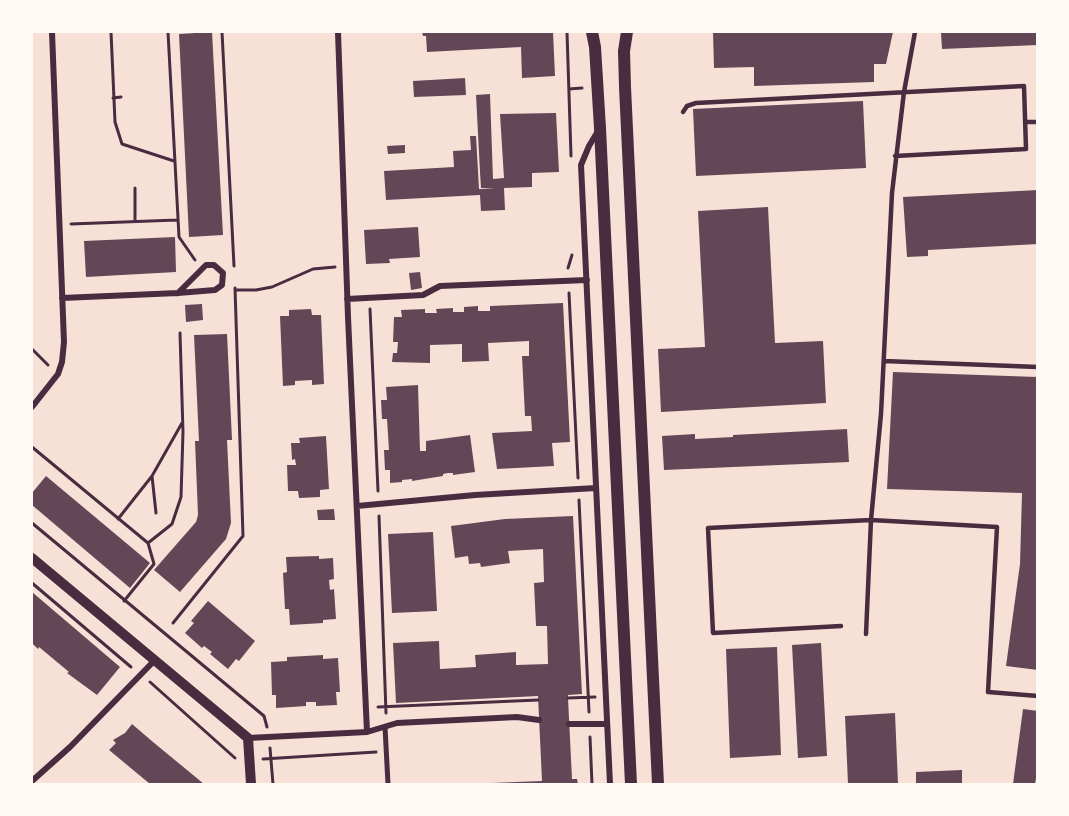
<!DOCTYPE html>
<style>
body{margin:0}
#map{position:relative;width:1069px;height:816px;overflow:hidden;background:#f7e1d7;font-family:Figtree,sans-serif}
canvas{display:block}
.frame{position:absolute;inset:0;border:33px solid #fffaf5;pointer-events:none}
</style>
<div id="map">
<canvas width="1069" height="816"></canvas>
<div class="frame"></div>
</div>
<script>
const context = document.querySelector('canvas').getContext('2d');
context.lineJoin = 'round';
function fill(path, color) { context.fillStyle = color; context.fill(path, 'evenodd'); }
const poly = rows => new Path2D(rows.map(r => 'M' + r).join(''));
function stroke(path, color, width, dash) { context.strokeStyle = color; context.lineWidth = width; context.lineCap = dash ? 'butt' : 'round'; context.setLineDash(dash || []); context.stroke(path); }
fill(poly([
 [212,32,223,235,189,237,179,34],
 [422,32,553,32,555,76,522,78,521,47,427,52,426,36,423,36],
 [713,32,893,32,886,64,874,64,874,82,754,86,754,67,714,68],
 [941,32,1038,32,1038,45,942,49],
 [465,78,466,95,414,97,413,81],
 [490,94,493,179,504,178,500,114,556,113,559,172,532,173,532,187,504,188,505,210,481,211,480,195,386,200,384,171,454,167,453,151,471,150,470,136,476,136,479,189,495,189,481,188,480,172,476,95],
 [863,101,866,168,696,176,693,109],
 [405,145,405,153,388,154,387,146],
 [1038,190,1038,244,928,250,928,256,907,257,903,197],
 [768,207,775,343,823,341,826,403,661,412,658,349,705,347,698,211],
 [418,227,420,257,389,259,390,263,366,264,364,230],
 [175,237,176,272,86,277,84,241],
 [420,272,422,288,411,290,409,273],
 [563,303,570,442,552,443,554,466,497,469,492,433,532,431,531,416,525,416,522,356,529,356,529,341,488,343,489,361,462,362,462,344,430,345,430,363,392,362,393,353,397,353,398,342,393,342,394,317,402,317,401,310,425,309,425,313,437,313,436,309,453,308,453,312,464,312,464,307,478,306,478,311,490,311,490,306],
 [202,304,203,320,186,322,185,305],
 [311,309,312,315,321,315,324,384,312,385,312,380,295,381,295,385,283,386,280,316,289,316,289,310],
 [227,334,232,440,227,440,231,523,226,539,180,592,154,570,196,522,198,515,195,441,199,441,194,335],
 [893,372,1038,377,1038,670,1006,666,1020,564,1022,493,887,489],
 [418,385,420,451,426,451,426,441,470,435,475,472,453,475,453,473,448,473,443,474,443,476,412,481,412,479,402,480,402,482,390,483,390,470,385,470,384,450,389,450,387,419,382,419,381,400,387,400,386,387],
 [847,429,849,462,664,470,662,436,695,434,695,439,733,437,733,435],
 [326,436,329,489,320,490,320,497,299,498,298,491,288,491,287,465,296,465,295,459,292,460,291,443,300,443,299,438],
 [46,476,150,563,130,588,32,505,32,493],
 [334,509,335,520,318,520,317,510],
 [573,516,582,694,568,695,568,698,572,779,577,779,578,784,491,784,491,783,542,781,538,696,396,703,393,643,439,641,440,669,476,667,475,655,516,652,516,665,548,664,547,626,536,626,534,583,544,582,543,549,508,551,510,563,481,567,480,563,469,564,468,556,455,558,451,526,505,519],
 [433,532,437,611,392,613,388,534],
 [319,556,319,559,333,558,334,579,329,580,330,590,334,589,336,619,323,620,323,623,290,625,289,609,285,609,283,573,287,572,286,557],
 [32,592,120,667,97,695,67,673,69,672,39,647,38,649,32,643],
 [208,601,255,641,239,661,236,659,228,669,210,654,212,652,204,646,202,648,185,633,194,623,191,621],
 [821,643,827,756,798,758,792,645],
 [777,647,781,755,730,758,726,649],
 [323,655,323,659,338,658,340,692,336,692,337,705,316,706,316,702,306,702,306,706,276,708,276,695,272,695,271,662,287,661,287,657],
 [1023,709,1038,711,1038,767,1035,784,1013,784],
 [895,713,898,784,848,784,845,716],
 [132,724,153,742,204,784,150,784,109,750,116,743,113,740,125,733],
 [962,770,962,784,916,784,916,772]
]), '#644757');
stroke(poly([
 [111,32,115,122,122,144,174,161],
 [168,32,179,237,195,260],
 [222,32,234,266],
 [567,32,571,156],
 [569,89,582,88],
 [113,98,121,97],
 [135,188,135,221],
 [71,224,177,220],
 [568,268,572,255],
 [235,290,256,290,272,287,313,269,335,267],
 [569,293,578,478],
 [370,309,378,491],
 [32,349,48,365],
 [32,447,148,543,154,564,124,601],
 [152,476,156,513],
 [579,500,589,712],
 [379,516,386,713],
 [118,519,152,476,182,423],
 [32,523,264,716,267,727],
 [148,543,172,524,181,497,183,432,180,333],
 [32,583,131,667],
 [173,623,243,536,235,288],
 [150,682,235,758],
 [568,698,595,697],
 [378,707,538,700],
 [590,737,592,784],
 [270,748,273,784],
 [263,759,376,752]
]), '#4a2c40', 3);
stroke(poly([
 [683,112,687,106,696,103,1024,86,1026,149,895,156],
 [1026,122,1038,122],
 [884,361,1038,367],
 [841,626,713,633,708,528,871,520,997,527,988,692,1038,696],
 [866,634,871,520,881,414,892,193,904,92,915,32]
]), '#4a2c40', 4.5);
stroke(poly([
 [385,727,388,784]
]), '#4a2c40', 5);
stroke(poly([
 [338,32,348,317,367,732],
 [598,131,589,146,581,165,610,784],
 [62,298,178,293,215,290,222,285,223,273,214,265,206,265,178,293],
 [347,299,423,295,440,286,587,280],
 [32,407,58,374,62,362,64,342,52,32],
 [357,506,475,495,596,488],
 [569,724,607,724],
 [248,738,367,732,397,723,517,717,539,720],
 [32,781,70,747,154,661]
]), '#4a2c40', 6);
stroke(poly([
 [32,558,248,738,251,784]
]), '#4a2c40', 10);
stroke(poly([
 [592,32,595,47,600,128,631,784],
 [627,32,624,51,625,87,658,784]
]), '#4a2c40', 12);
</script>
